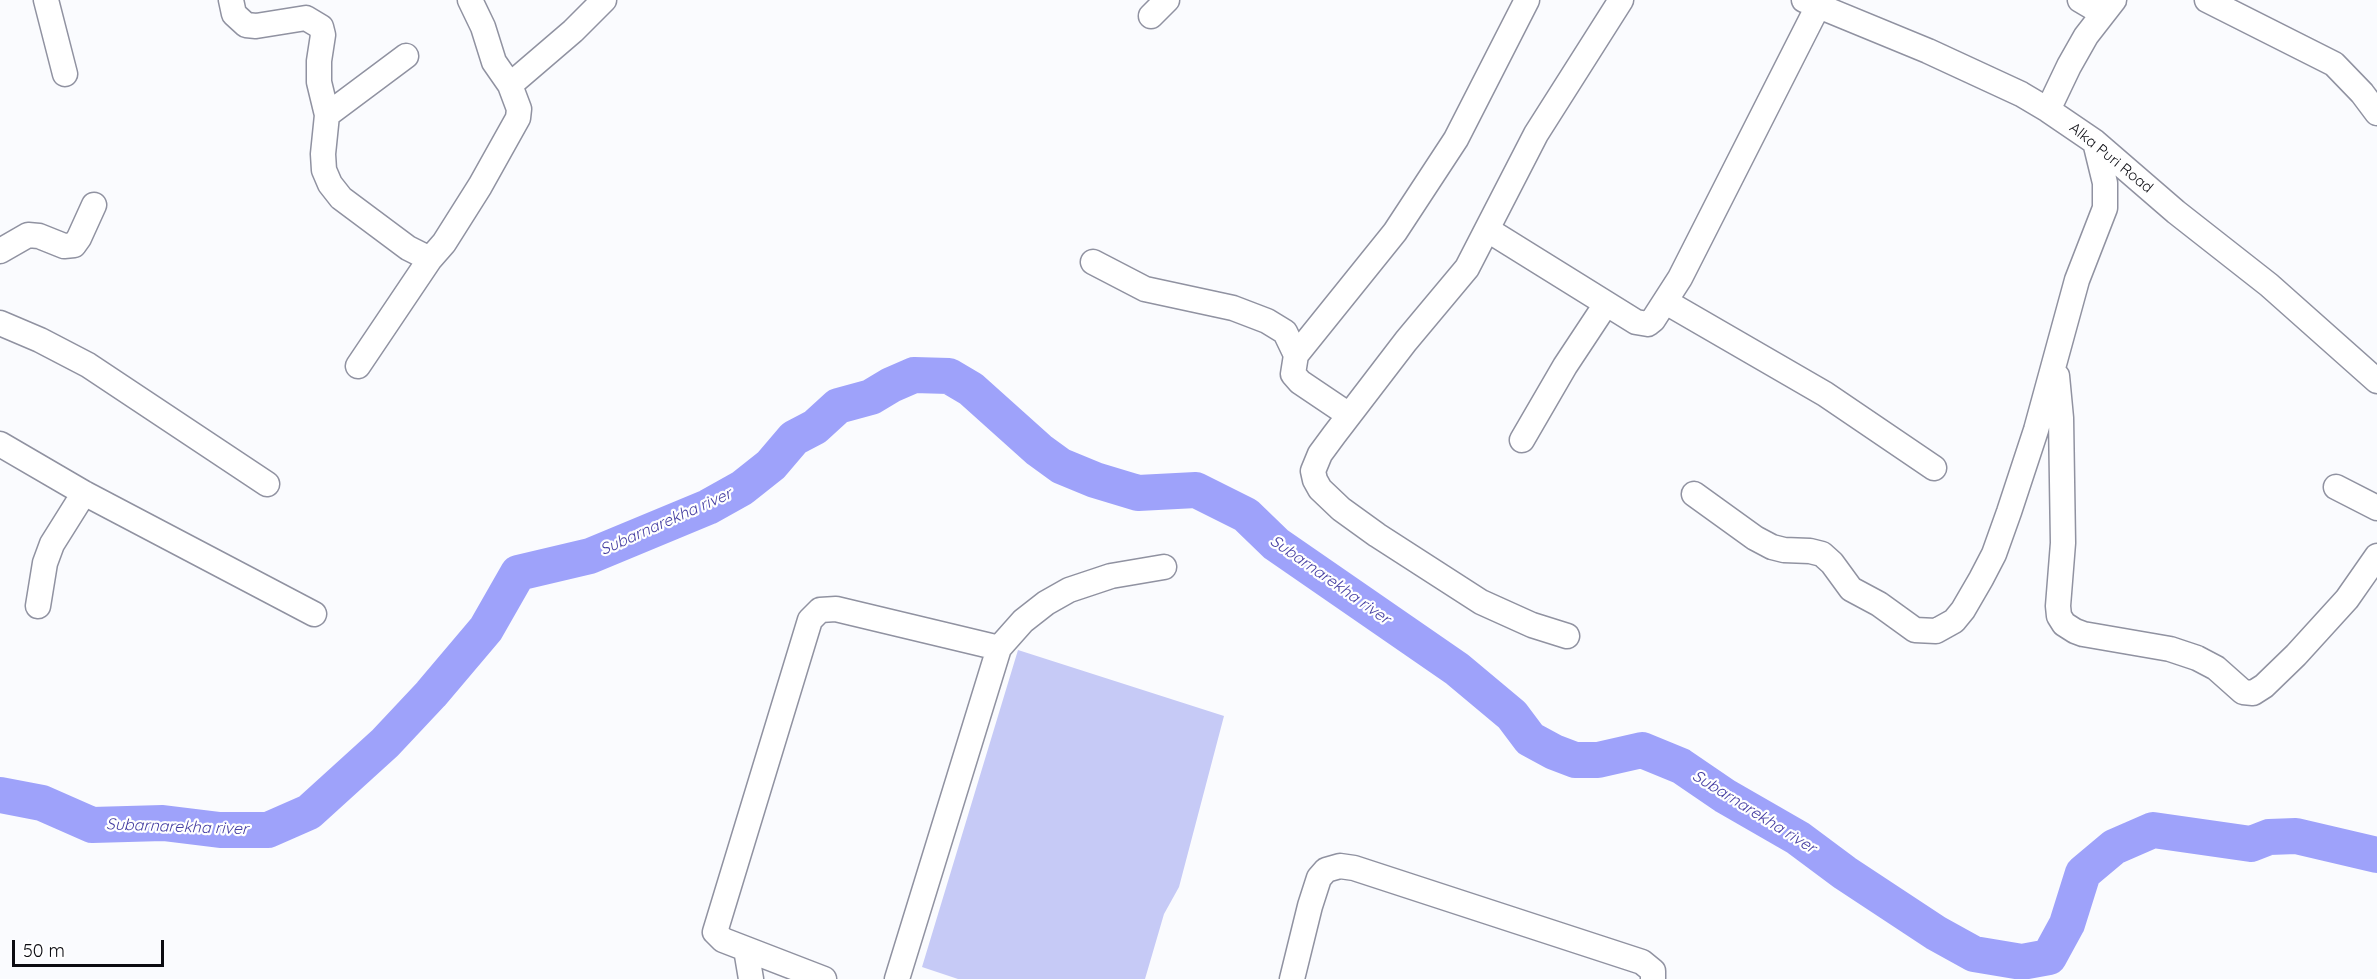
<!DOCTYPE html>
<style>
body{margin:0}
#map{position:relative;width:2377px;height:979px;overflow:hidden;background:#fafbfe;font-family:Quicksand,sans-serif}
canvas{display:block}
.scale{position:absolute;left:12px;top:940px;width:152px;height:27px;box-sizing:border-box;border:3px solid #0b0b11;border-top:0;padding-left:8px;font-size:18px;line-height:21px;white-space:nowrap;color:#0b0b11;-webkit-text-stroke:4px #fff;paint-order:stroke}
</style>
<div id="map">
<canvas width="2377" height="979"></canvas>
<div class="scale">50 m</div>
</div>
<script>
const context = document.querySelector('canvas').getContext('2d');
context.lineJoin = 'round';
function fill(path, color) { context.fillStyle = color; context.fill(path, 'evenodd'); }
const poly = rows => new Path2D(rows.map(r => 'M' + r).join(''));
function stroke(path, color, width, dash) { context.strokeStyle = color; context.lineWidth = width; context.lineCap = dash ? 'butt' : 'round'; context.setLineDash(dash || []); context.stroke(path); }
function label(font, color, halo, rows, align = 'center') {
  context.font = font + ' Quicksand,sans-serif'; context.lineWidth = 4.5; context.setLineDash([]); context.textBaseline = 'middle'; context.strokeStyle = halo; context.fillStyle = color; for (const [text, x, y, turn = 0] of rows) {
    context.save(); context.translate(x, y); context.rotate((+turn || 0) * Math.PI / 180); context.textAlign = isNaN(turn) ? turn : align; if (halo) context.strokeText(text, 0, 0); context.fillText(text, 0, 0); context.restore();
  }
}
fill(poly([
 [1018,650,1224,716,1179,887,1164,914,1145,979,958,979,922,967]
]), '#c6caf6');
stroke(poly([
 [0,795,42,803,92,825,163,823,220,830,268,830,309,812,385,743,431,694,486,629,518,573,590,556,708,507,742,488,771,465,794,438,815,427,838,406,871,397,891,385,914,375,949,376,971,389,1039,450,1061,466,1095,480,1138,493,1196,490,1246,515,1276,544,1457,669,1512,715,1530,739,1554,752,1575,760,1598,760,1642,750,1681,766,1725,796,1798,838,1845,873,1936,933,1974,954,2022,962,2049,957,2067,924,2083,873,2114,847,2153,830,2251,844,2269,837,2296,836,2377,855]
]), '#9ea2fa', 36);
const minor = poly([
 [46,0,65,74],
 [231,0,234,14,246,25,256,26,306,18,321,27,323,35,319,61,319,82,327,115,323,154,324,170,330,184,341,198,408,248,430,259,444,243,480,186,518,118,519,109,510,85,573,31,604,0],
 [470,0,483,27,494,62,510,85],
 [1804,0,1928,51,2021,94,2048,110,2095,142,2176,212,2269,285,2377,381],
 [2080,0,2102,13],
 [2207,0,2334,64,2362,93,2377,113],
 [1151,16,1167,0],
 [2048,110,2069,66,2086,36,2114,0],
 [327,115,406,56],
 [1488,230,1636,322,1648,324,1653,320,1680,278,1818,6],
 [0,251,28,235,39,236,64,246,74,245,79,238,94,205],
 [1093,262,1145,289,1233,308,1267,321,1285,332,1296,355,1293,374,1300,382,1349,415],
 [1666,302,1825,394,1934,468],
 [0,323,40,340,88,365,267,484],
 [1296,355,1395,232,1456,139,1527,0],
 [358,366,430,259],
 [2057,376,2061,418,2063,543,2058,606,2059,616,2064,624,2075,631,2083,634,2170,649,2197,658,2216,668,2243,692,2253,693,2264,686,2296,655,2347,599,2377,556],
 [1522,440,1565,366,1606,304],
 [0,444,84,493,314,614],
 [2336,487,2377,508],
 [1694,494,1755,538,1772,547,1784,550,1810,551,1822,554,1832,563,1851,589,1879,604,1915,630,1936,631,1954,621,1963,610,1981,579,1994,554,2009,512,2036,430,2077,280,2105,208,2105,183,2095,142],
 [38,606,45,563,52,544,84,493],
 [1567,636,1532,625,1481,602,1377,535,1341,509,1320,489,1315,480,1313,471,1320,454,1334,435,1406,341,1467,268,1536,134,1621,0],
 [746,949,751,979],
 [824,979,723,940,715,932,810,620,820,610,836,609,999,648],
 [897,979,999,648,1023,621,1046,603,1069,590,1111,576,1164,567],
 [1292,979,1310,906,1319,878,1326,870,1340,866,1354,868,1642,962,1653,971,1653,979]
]);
stroke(minor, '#9092a1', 27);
stroke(minor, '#fff', 24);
label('15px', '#0b0b11', '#fff', [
 ["Alka Puri Road",2111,158,39]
]);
label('italic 16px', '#453ea2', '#fff', [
 ["Subarnarekha river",666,522,-24],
 ["Subarnarekha river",1330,580,35],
 ["Subarnarekha river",1754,812,32],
 ["Subarnarekha river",177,827,2]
]);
</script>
